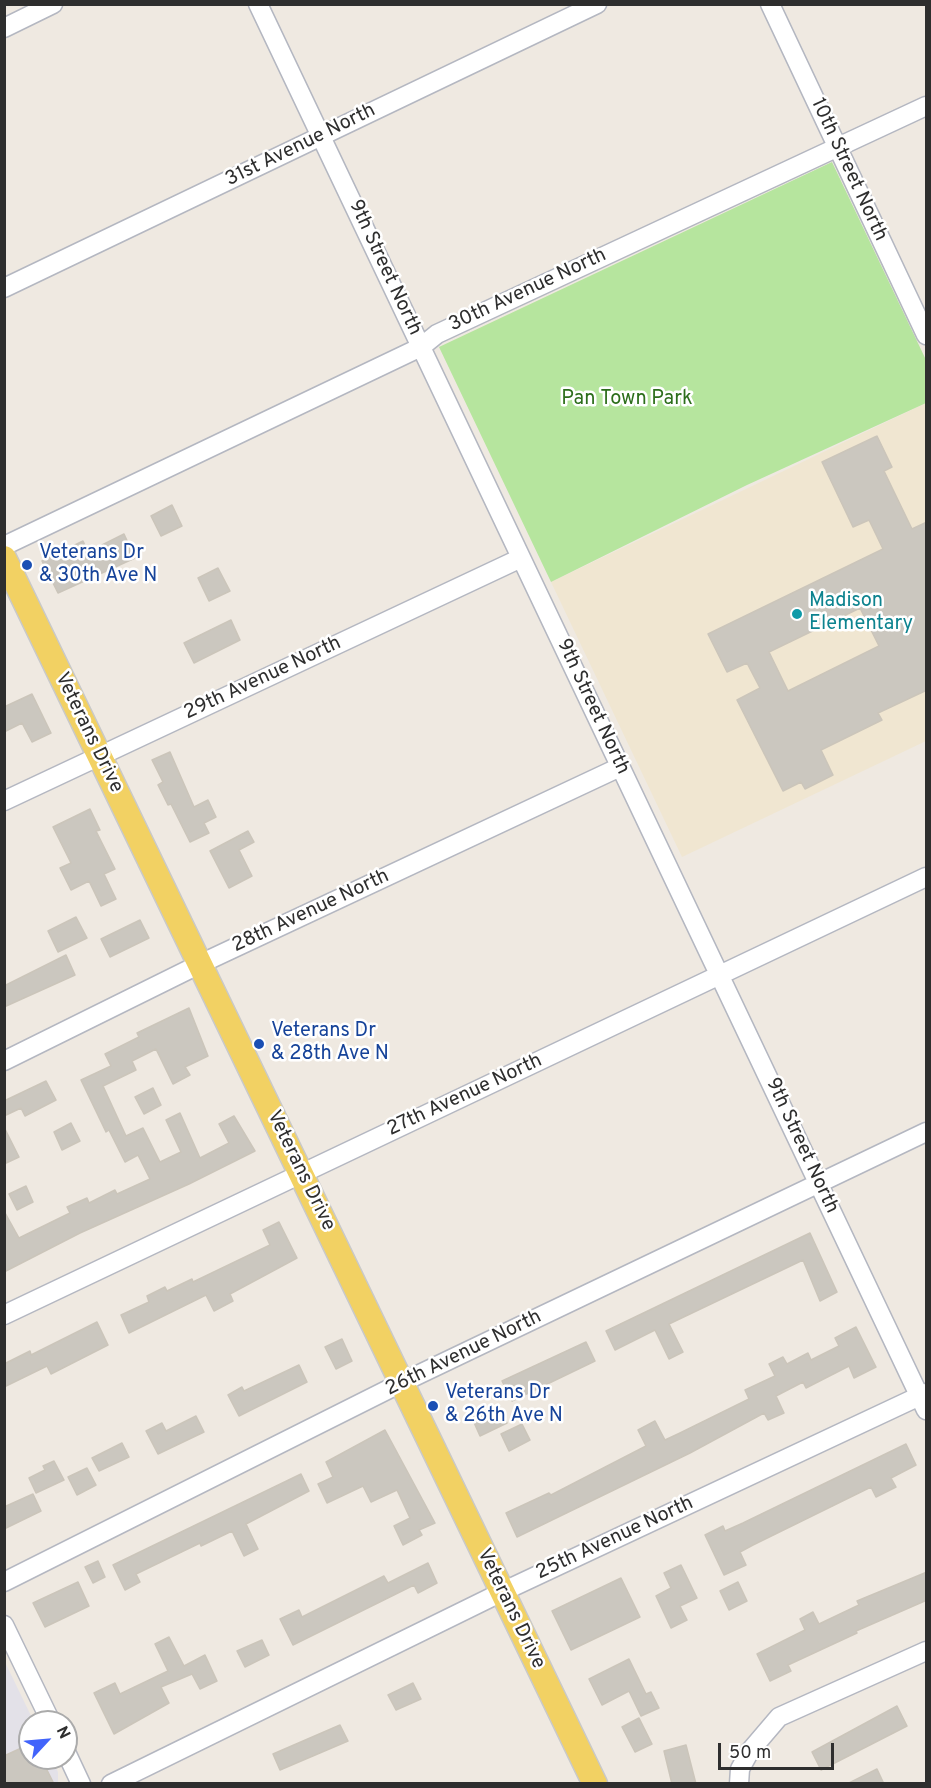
<!DOCTYPE html>
<style>
body{margin:0}
#map{position:relative;width:931px;height:1788px;overflow:hidden;background:#efe9e1;font-family:Overpass,sans-serif}
canvas{display:block}
.frame{position:absolute;inset:0;border:6px solid #2e2e2e;pointer-events:none}
.north{position:absolute;left:18px;top:1710px;width:60px;height:60px;box-sizing:border-box;background:#fff;border:2px solid #ababab;border-radius:50%;rotate:64deg;font-size:16px;font-weight:700;line-height:24px;text-align:center;color:#2e2e2e}
.north::after{content:'';display:block;margin:auto;width:21px;height:27px;background:#4264fb;clip-path:polygon(50% 0,100% 100%,50% 72%,0 100%)}
.scale{position:absolute;left:718px;top:1743px;width:116px;height:27px;box-sizing:border-box;border:3px solid #2e2e2e;border-top:0;padding-left:8px;font-size:18px;line-height:21px;white-space:nowrap;color:#2e2e2e;-webkit-text-stroke:4px #fff;paint-order:stroke}
</style>
<div id="map">
<canvas width="931" height="1788"></canvas>
<div class="frame"></div>
<div class="north">N</div>
<div class="scale">50 m</div>
</div>
<script>
const context = document.querySelector('canvas').getContext('2d');
context.lineJoin = 'round';
function fill(path, color) { context.fillStyle = color; context.fill(path, 'evenodd'); }
const poly = rows => new Path2D(rows.map(r => 'M' + r).join(''));
function stroke(path, color, width, dash) { context.strokeStyle = color; context.lineWidth = width; context.lineCap = dash ? 'butt' : 'round'; context.setLineDash(dash || []); context.stroke(path); }
function label(font, color, halo, rows, align = 'center') {
  context.font = font + ' Overpass,sans-serif'; context.lineWidth = 5; context.setLineDash([]); context.textBaseline = 'middle'; context.strokeStyle = halo; context.fillStyle = color; for (const [text, x, y, turn = 0] of rows) {
    context.save(); context.translate(x, y); context.rotate((+turn || 0) * Math.PI / 180); context.textAlign = isNaN(turn) ? turn : align; if (halo) context.strokeText(text, 0, 0); context.fillText(text, 0, 0); context.restore();
  }
}
fill(poly([
 [4,1660,34,1722,30,1722,30,1758,51,1758,58,1772,58,1783,5,1783]
]), '#e3e1e8');
fill(poly([
 [926,403,926,741,682,857,551,582]
]), '#f0e6d1');
fill(poly([
 [832,162,926,360,926,403,747,485,551,582,439,347]
]), '#b6e59e');
const building = poly([
 [877,436,892,467,884,471,912,529,927,522,927,690,878,713,882,720,821,750,833,775,805,789,801,782,783,791,737,700,760,688,747,663,727,672,708,634,883,549,869,520,853,527,822,462,877,436],
 [860,608,879,646,788,691,769,652,860,608],
 [172,505,182,526,161,536,151,516,172,505],
 [124,534,135,558,58,593,42,561,83,541,88,552,124,534],
 [218,568,230,591,209,601,198,578,218,568],
 [231,620,240,640,194,663,184,643,231,620],
 [32,694,51,733,32,742,22,723,4,732,4,707,32,694],
 [170,752,194,807,208,800,216,817,204,823,209,833,190,842,171,804,168,805,158,785,163,782,152,760,170,752],
 [90,809,100,830,96,831,115,869,104,874,116,899,101,906,89,881,71,890,60,868,71,863,53,827,90,809],
 [248,831,254,842,239,850,252,876,229,888,210,851,248,831],
 [76,917,87,938,58,952,48,931,76,917],
 [140,920,149,938,110,957,101,939,140,920],
 [66,955,75,975,4,1007,4,986,66,955],
 [189,1008,208,1056,185,1067,190,1075,173,1084,156,1049,132,1061,136,1070,103,1086,126,1136,143,1128,160,1162,181,1152,166,1120,180,1113,200,1158,229,1143,219,1124,234,1116,255,1151,189,1184,80,1233,4,1272,4,1211,19,1238,70,1213,67,1207,87,1198,89,1203,115,1190,117,1194,150,1179,138,1155,125,1162,109,1130,106,1132,81,1080,111,1066,105,1054,139,1037,137,1033,189,1008],
 [46,1081,56,1100,25,1116,21,1108,4,1116,4,1101,46,1081],
 [153,1088,161,1105,144,1114,135,1097,153,1088],
 [71,1123,80,1141,62,1150,54,1132,71,1123],
 [4,1127,19,1157,4,1164,4,1127],
 [26,1186,33,1202,17,1210,9,1194,26,1186],
 [279,1222,297,1258,230,1294,233,1301,214,1311,206,1295,129,1333,121,1315,149,1302,147,1296,165,1287,167,1291,192,1279,193,1282,270,1245,263,1230,279,1222],
 [810,1233,837,1292,820,1301,803,1260,669,1324,683,1352,669,1359,655,1330,615,1350,606,1331,810,1233],
 [97,1322,108,1345,51,1374,47,1366,4,1387,4,1364,30,1351,31,1355,97,1322],
 [856,1327,876,1367,854,1378,849,1366,806,1388,803,1382,776,1396,784,1413,768,1420,764,1413,690,1453,517,1537,506,1513,549,1493,551,1495,646,1446,638,1430,655,1421,665,1440,680,1433,749,1399,745,1390,775,1376,769,1364,783,1357,787,1364,808,1353,811,1360,839,1346,835,1338,856,1327],
 [342,1339,352,1361,336,1369,325,1347,342,1339],
 [586,1342,595,1361,512,1401,502,1381,586,1342],
 [299,1365,307,1382,239,1416,228,1395,242,1387,244,1391,299,1365],
 [499,1405,507,1423,480,1436,472,1418,499,1405],
 [196,1416,204,1432,158,1454,146,1431,162,1423,166,1431,196,1416],
 [522,1424,530,1440,509,1451,501,1434,522,1424],
 [385,1430,435,1523,419,1530,422,1535,403,1545,394,1526,410,1518,397,1490,371,1502,363,1486,327,1503,318,1484,333,1477,326,1462,385,1430],
 [122,1443,129,1457,99,1471,92,1458,122,1443],
 [906,1444,916,1465,891,1478,896,1487,876,1497,871,1487,753,1545,740,1552,746,1565,724,1575,705,1535,723,1526,725,1531,743,1523,906,1444],
 [54,1461,64,1480,36,1493,29,1478,45,1470,43,1466,54,1461],
 [87,1468,96,1485,77,1495,68,1477,87,1468],
 [301,1474,309,1491,246,1524,258,1549,244,1556,232,1531,201,1546,200,1543,136,1574,140,1582,125,1590,113,1565,301,1474],
 [33,1494,41,1511,4,1529,4,1507,33,1494],
 [98,1561,105,1577,93,1583,85,1567,98,1561],
 [428,1563,437,1583,418,1593,414,1585,293,1645,280,1619,299,1610,302,1617,384,1576,388,1583,428,1563],
 [681,1565,697,1598,680,1606,687,1620,671,1628,656,1596,671,1588,664,1573,681,1565],
 [927,1572,927,1600,856,1631,857,1633,788,1665,791,1671,770,1681,757,1654,805,1630,800,1619,813,1612,819,1624,859,1605,857,1601,927,1572],
 [621,1578,640,1617,571,1650,552,1611,621,1578],
 [78,1582,89,1606,45,1627,33,1603,78,1582],
 [738,1582,747,1601,729,1610,720,1591,738,1582],
 [169,1637,184,1666,205,1655,217,1681,200,1689,192,1674,161,1687,169,1703,114,1734,94,1693,115,1683,120,1694,168,1671,155,1644,169,1637],
 [262,1640,269,1655,245,1667,237,1651,262,1640],
 [629,1659,646,1694,651,1692,659,1708,641,1716,629,1691,602,1705,589,1679,629,1659],
 [413,1683,421,1699,396,1710,388,1695,413,1683],
 [897,1706,907,1726,821,1770,812,1752,897,1706],
 [639,1718,652,1744,635,1752,622,1727,639,1718],
 [340,1725,348,1741,280,1770,273,1754,340,1725],
 [30,1744,30,1758,41,1758,54,1784,4,1784,4,1756,30,1744],
 [686,1745,696,1784,672,1784,664,1751,686,1745],
 [877,1769,884,1784,847,1784,877,1769]
]);
fill(building, '#cbc7bf');
stroke(building, '#cbc5ba', 1.5);
const minor = poly([
 [258,4,926,1410],
 [770,4,926,335],
 [4,28,53,4],
 [4,288,597,4],
 [4,546,421,347,437,334,926,106],
 [4,801,521,558],
 [4,1061,200,964,620,767],
 [4,1315,926,877],
 [4,1582,401,1383,926,1132],
 [4,1625,51,1722],
 [66,1752,81,1784],
 [111,1784,502,1592,926,1393],
 [739,1784,740,1769,750,1751,779,1717,926,1651]
]);
const major = poly([
 [4,558,595,1784]
]);
stroke(minor, '#b4b7c1', 21);
stroke(major, '#c9c9c9', 27);
stroke(minor, '#fff', 18);
stroke(major, '#f2d163', 24);
for (const [x, y, r, color] of [
 [27,565,6,"#1a4fb4"],
 [797,614,6,"#0f9aa8"],
 [259,1044,6,"#1a4fb4"],
 [433,1406,6,"#1a4fb4"]
]) { const dot = new Path2D(); dot.arc(x, y, r, 0, 2 * Math.PI); context.fillStyle = color; context.fill(dot); stroke(dot, '#fff', 2); }
label('20px', '#2e2e2e', '#fff', [
 ["31st Avenue North",301,146,-26],
 ["10th Street North",848,170,65],
 ["9th Street North",384,268,65],
 ["30th Avenue North",528,291,-25],
 ["29th Avenue North",263,679,-25],
 ["9th Street North",592,707,65],
 ["Veterans Drive",88,733,64],
 ["28th Avenue North",311,912,-25],
 ["27th Avenue North",465,1096,-25],
 ["9th Street North",801,1146,65],
 ["Veterans Drive",300,1171,64],
 ["26th Avenue North",464,1354,-26],
 ["25th Avenue North",615,1539,-25],
 ["Veterans Drive",510,1609,64]
]);
label('20px', '#2c6e1b', '#fff', [
 ["Pan Town Park",627,400]
]);
label('20px', '#164399', '#fff', [
 ["Veterans Dr",39,554],
 ["& 30th Ave N",39,577],
 ["Veterans Dr",271,1032],
 ["& 28th Ave N",271,1055],
 ["Veterans Dr",445,1394],
 ["& 26th Ave N",445,1417]
], 'left');
label('20px', '#0d838f', '#fff', [
 ["Madison",809,602],
 ["Elementary",809,625]
], 'left');
</script>
